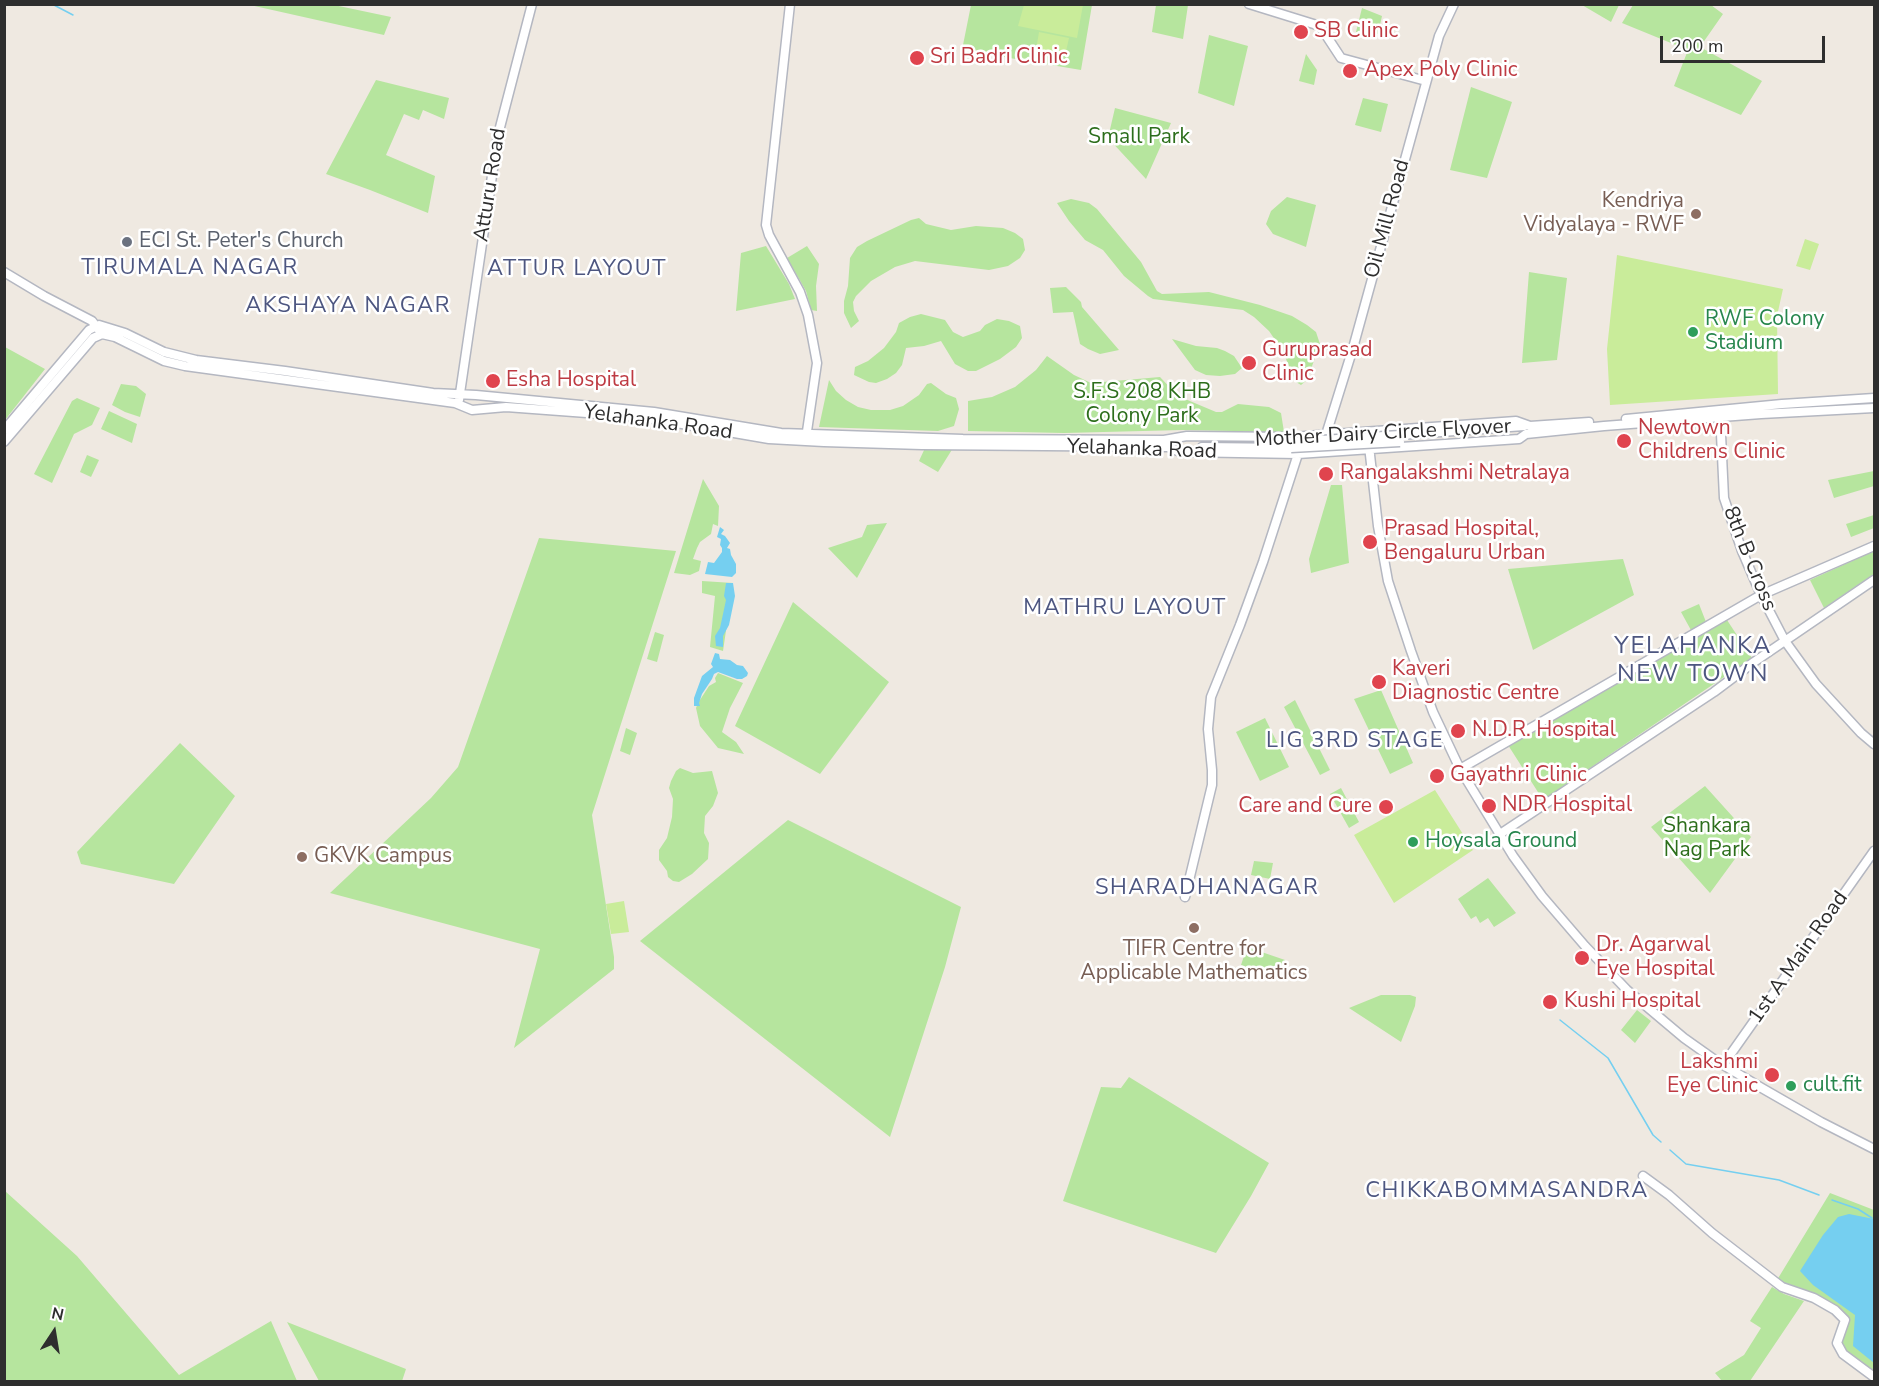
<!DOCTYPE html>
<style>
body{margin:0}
#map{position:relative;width:1879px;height:1386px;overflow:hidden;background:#efe9e1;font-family:"Nunito Sans",sans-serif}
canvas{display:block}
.frame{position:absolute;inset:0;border:6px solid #2e2e2e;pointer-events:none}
.north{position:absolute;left:24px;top:1302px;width:60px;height:60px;-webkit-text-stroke:4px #fff;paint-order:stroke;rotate:12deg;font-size:16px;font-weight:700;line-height:24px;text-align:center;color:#2e2e2e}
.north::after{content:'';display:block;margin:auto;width:21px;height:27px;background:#2e2e2e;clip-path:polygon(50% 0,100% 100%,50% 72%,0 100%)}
.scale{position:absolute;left:1660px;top:36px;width:165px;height:27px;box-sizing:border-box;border:3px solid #2e2e2e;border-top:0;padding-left:8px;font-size:18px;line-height:21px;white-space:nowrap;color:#2e2e2e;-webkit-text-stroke:4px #fff;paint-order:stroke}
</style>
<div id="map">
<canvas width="1879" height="1386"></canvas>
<div class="frame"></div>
<div class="north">N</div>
<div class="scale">200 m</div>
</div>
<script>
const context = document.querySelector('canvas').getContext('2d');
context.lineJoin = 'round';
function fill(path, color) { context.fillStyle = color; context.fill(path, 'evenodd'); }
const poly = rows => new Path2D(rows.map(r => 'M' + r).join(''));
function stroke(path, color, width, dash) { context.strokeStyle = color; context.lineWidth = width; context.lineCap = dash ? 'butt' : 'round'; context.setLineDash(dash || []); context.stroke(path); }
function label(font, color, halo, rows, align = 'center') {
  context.font = font + ' "Nunito Sans",sans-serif'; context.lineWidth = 5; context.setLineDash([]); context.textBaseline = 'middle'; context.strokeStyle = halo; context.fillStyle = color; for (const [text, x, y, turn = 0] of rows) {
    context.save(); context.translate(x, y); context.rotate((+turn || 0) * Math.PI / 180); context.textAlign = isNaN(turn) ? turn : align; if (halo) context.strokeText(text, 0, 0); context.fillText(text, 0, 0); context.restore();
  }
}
fill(poly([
 [250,5,334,5,391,17,384,35],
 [971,5,1092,5,1081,70,962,50],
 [1156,5,1188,5,1183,39,1152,32],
 [1582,5,1619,5,1611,22],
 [1633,5,1711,5,1723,14,1700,47,1762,81,1741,115,1674,86,1688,50,1622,23],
 [1362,8,1382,16,1378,34,1356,32],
 [1209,35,1248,46,1234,106,1198,93],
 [1306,54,1317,70,1314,85,1299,81],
 [376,80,449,98,444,119,423,110,419,120,404,114,386,155,435,176,428,213,370,190,326,174],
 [1471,87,1512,102,1487,178,1450,170],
 [1363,98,1388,104,1381,132,1355,125],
 [1115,108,1171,123,1146,179,1108,138],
 [1287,197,1316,205,1306,247,1273,234,1266,224,1271,211],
 [1071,199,1089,203,1097,209,1141,262,1157,291,1162,294,1209,292,1260,305,1292,316,1307,325,1316,332,1320,344,1307,380,1301,385,1296,382,1282,350,1269,331,1254,317,1243,310,1153,299,1148,296,1124,276,1103,250,1085,240,1069,221,1057,203],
 [919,218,926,224,951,230,976,226,1003,228,1015,233,1023,239,1025,250,1020,258,1008,266,989,270,915,261,895,267,871,281,856,296,853,302,854,311,859,321,851,328,844,313,844,301,848,286,850,258,857,247,867,241,911,220],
 [766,246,789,284,795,299,736,311,741,253],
 [807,246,819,264,816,286,817,311,811,310,806,291,787,258],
 [1529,272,1567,278,1557,360,1522,363],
 [1066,287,1081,302,1082,307,1119,350,1100,354,1088,349,1080,344,1073,312,1053,313,1050,288],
 [921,314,945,320,953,332,963,337,980,331,985,325,997,319,1009,321,1020,326,1022,338,1016,347,1000,359,976,371,968,371,955,364,941,341,924,346,906,348,902,365,896,373,887,379,876,383,869,382,854,375,855,367,868,361,884,348,896,332,899,323,910,317],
 [1172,339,1196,346,1217,348,1225,351,1234,356,1242,368,1235,374,1220,376,1206,375,1195,370],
 [5,347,45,369,5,420],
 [1047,356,1074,375,1091,383,1160,377,1178,396,1216,412,1222,412,1238,404,1269,407,1281,413,1284,432,1182,430,1064,433,968,431,968,401,992,397,1015,387,1036,370],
 [829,380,836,391,846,400,858,407,871,410,890,410,903,406,919,395,927,384,931,383,946,394,956,398,959,409,954,426,938,431,819,427],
 [121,384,136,386,146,394,140,417,125,412,112,405],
 [77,398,100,408,92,425,74,434,52,483,34,474,72,401],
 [109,411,137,424,132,443,101,429],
 [925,448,953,448,938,472,919,461],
 [87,455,99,460,91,477,80,472],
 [1874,471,1874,486,1834,498,1828,480],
 [703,479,719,506,718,526,713,524,711,534,700,542,697,548,693,559,701,561,699,571,690,575,674,573],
 [1331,485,1342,485,1349,563,1311,573,1309,559],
 [1874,515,1874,528,1851,537,1846,524],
 [887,523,857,578,828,548,862,537,867,525],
 [539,538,676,551,592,815,614,957,614,969,514,1048,540,949,330,893,431,798,458,767],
 [1874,551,1874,574,1824,608,1810,580],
 [1623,559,1634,595,1533,650,1508,569],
 [702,581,733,583,723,651,710,647,715,596,702,593],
 [793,602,889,682,820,774,735,726],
 [1699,604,1706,622,1692,632,1681,612],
 [1727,620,1752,658,1543,800,1508,745],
 [655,632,664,635,657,662,647,659],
 [718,673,743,683,730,708,722,732,736,742,744,754,718,748,700,726,696,708,698,703,709,686,716,682,715,678],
 [1381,690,1413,763,1390,774,1354,699],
 [1295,700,1330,770,1320,775,1284,707],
 [1265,718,1289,767,1260,781,1236,732],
 [626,728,637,733,630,755,620,751],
 [180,743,235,796,174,884,81,864,77,852],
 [680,768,693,773,712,771,718,793,713,806,705,816,704,833,709,843,708,859,692,874,679,882,673,881,668,877,667,871,659,860,659,850,667,838,672,817,673,799,669,788,671,781,676,771],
 [1705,786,1751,837,1710,893,1651,827],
 [1341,788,1359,822,1349,828,1330,794],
 [788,820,961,907,945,967,890,1137,640,941],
 [1254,861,1273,863,1270,879,1251,875],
 [1488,878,1516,913,1494,927,1488,918,1480,923,1476,916,1471,919,1458,899],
 [1247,947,1285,960,1279,978,1241,965],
 [1381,995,1410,995,1416,997,1415,1006,1401,1042,1349,1008],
 [1637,1010,1651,1021,1635,1043,1621,1030],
 [1129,1077,1269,1163,1251,1196,1216,1253,1063,1201,1101,1087,1121,1088],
 [5,1191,77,1256,179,1375,271,1321,297,1381,5,1381],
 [1830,1193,1874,1210,1874,1372,1845,1351,1840,1343,1848,1318,1777,1280],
 [1772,1287,1784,1294,1804,1301,1750,1381,1722,1381,1715,1373,1744,1355,1761,1328,1750,1321],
 [287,1322,406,1369,402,1381,319,1381]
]), '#b6e59e');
fill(poly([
 [1024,5,1083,5,1077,38,1018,26],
 [1039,32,1069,38,1065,56,1036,50],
 [1805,239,1819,244,1810,270,1796,266],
 [1617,255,1783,289,1777,316,1778,394,1610,405,1607,349],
 [1435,790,1473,850,1394,903,1354,835],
 [624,901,629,932,611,934,606,904]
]), '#c9ec9a');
fill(poly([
 [720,527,724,530,721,534,725,536,730,543,727,548,730,549,731,555,736,564,736,573,732,577,705,574,708,562,714,563,722,552,722,548,720,545,721,539,717,537],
 [726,583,733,583,735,596,729,625,723,636,723,647,716,646,715,636,720,628,726,600,724,596],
 [715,653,719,654,720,659,730,660,737,665,743,666,748,673,747,676,742,679,737,679,718,672,714,674,712,679,702,694,699,703,700,706,694,706,694,698,702,676,713,667,711,664],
 [1849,1214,1874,1219,1874,1363,1853,1346,1855,1315,1813,1285,1800,1271,1823,1235,1838,1217]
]), '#75cff0');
stroke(poly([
 [52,4,73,15],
 [1560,1020,1608,1058,1653,1135,1661,1142],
 [1670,1150,1686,1164,1779,1180,1819,1195],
 [1832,1200,1858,1209,1872,1218]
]), '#75cff0', 1.5);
const secondary = poly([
 [790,4,766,225,769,235,800,292,808,315,817,363,806,438],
 [1249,4,1320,26,1341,58,1426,81],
 [4,272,44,296,92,321,98,329],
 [459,400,498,135,532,4],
 [1720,413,1724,498,1742,551,1761,595,1785,641,1816,684,1861,733,1874,744],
 [1626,419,1782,404,1874,398],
 [4,430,89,330,99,325,125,333,164,352,196,360,285,371,433,393,476,395,654,412,781,433,963,439,1164,440,1187,436,1292,437,1516,421,1530,426,1589,422],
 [1400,435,1524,426],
 [1325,438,1353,348,1439,36,1454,4],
 [4,442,93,338,102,334,115,337,164,361,185,366,455,403,472,410,506,407,627,416,653,419,769,439,824,442,922,445,1168,447,1180,452,1298,454,1519,439,1526,434,1604,426,1761,414,1874,408],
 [1369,446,1378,526,1388,581,1411,651,1433,712,1460,769,1513,856,1542,896,1585,946,1627,990,1684,1038,1715,1060,1760,1087,1821,1122,1874,1149],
 [1202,447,1291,448],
 [1460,769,1761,595,1874,546],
 [1500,834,1714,692,1754,662,1874,580],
 [1185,897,1212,785,1212,770,1208,729,1211,697,1240,625,1263,562,1298,454,1297,451],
 [1723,1065,1874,851],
 [1643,1176,1669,1195,1712,1233,1782,1287,1814,1298,1835,1310,1845,1320,1837,1343,1843,1354,1874,1377]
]);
stroke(secondary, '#b4b7c1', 11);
stroke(secondary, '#fff', 8);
const secondaryBridge = poly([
 [1290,442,1400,435],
 [1291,448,1400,442]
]);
stroke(secondaryBridge, '#b4b7c1', 11, []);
stroke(secondaryBridge, '#fff', 8);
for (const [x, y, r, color] of [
 [1301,32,8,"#e0444e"],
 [917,58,8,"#e0444e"],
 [1350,71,8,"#e0444e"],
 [1696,214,6,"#8d6e63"],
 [127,242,6,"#6b7280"],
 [1693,332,6,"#2e9e5b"],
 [1249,363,8,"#e0444e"],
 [493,381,8,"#e0444e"],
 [1624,441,8,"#e0444e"],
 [1326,474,8,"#e0444e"],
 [1370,542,8,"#e0444e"],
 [1379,682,8,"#e0444e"],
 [1458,731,8,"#e0444e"],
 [1437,776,8,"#e0444e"],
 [1489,806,8,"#e0444e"],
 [1386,807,8,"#e0444e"],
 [1413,842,6,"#2e9e5b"],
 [302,857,6,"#8d6e63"],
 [1194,928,6,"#8d6e63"],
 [1582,958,8,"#e0444e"],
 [1550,1002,8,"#e0444e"],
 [1772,1075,8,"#e0444e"],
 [1791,1086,6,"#2e9e5b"]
]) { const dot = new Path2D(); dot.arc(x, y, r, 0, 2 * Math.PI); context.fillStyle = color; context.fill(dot); stroke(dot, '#fff', 2); }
label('21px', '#be3a42', '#fff', [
 ["SB Clinic",1314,32],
 ["Sri Badri Clinic",930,58],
 ["Apex Poly Clinic",1364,71],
 ["Guruprasad",1262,351],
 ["Clinic",1262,375],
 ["Esha Hospital",506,381],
 ["Newtown",1638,429],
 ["Childrens Clinic",1638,453],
 ["Rangalakshmi Netralaya",1340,474],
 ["Prasad Hospital,",1384,530],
 ["Bengaluru Urban",1384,554],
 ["Kaveri",1392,670],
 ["Diagnostic Centre",1392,694],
 ["N.D.R. Hospital",1472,731],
 ["Gayathri Clinic",1450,776],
 ["NDR Hospital",1502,806],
 ["Care and Cure",1372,807,"right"],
 ["Dr. Agarwal",1596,946],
 ["Eye Hospital",1596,970],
 ["Kushi Hospital",1564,1002],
 ["Lakshmi",1758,1063,"right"],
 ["Eye Clinic",1758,1087,"right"]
], 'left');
label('21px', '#2c6e1b', '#fff', [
 ["Small Park",1139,138],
 ["S.F.S 208 KHB",1142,393],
 ["Colony Park",1142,417],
 ["Shankara",1707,827],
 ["Nag Park",1707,851]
]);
label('21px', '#2e2e2e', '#fff', [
 ["Atturu Road",491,185,-81],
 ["Oil Mill Road",1388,219,-75],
 ["Yelahanka Road",658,423,8],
 ["Mother Dairy Circle Flyover",1383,434,-3],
 ["Yelahanka Road",1142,450,2],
 ["8th B Cross",1749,559,68],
 ["1st A Main Road",1799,958,-55]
]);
label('21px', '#785e54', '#fff', [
 ["Kendriya",1684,202],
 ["Vidyalaya - RWF",1684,226],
 ["GKVK Campus",314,857,"left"],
 ["TIFR Centre for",1194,950,"center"],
 ["Applicable Mathematics",1194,974,"center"]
], 'right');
label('21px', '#5b616d', '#fff', [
 ["ECI St. Peter's Church",139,242]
], 'left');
label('21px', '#27864d', '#fff', [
 ["RWF Colony",1705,320],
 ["Stadium",1705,344],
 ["Hoysala Ground",1425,842],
 ["cult.fit",1803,1086]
], 'left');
context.letterSpacing = '1.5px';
label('22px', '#4d5680', '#fff', [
 ["TIRUMALA NAGAR",190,269],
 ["ATTUR LAYOUT",577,270],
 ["AKSHAYA NAGAR",348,307],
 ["MATHRU LAYOUT",1125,609],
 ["LIG 3RD STAGE",1355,742],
 ["SHARADHANAGAR",1207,889],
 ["CHIKKABOMMASANDRA",1507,1192]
]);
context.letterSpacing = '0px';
context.letterSpacing = '1.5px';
label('24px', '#4d5680', '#fff', [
 ["YELAHANKA",1693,647],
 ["NEW TOWN",1693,675]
]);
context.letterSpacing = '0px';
</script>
